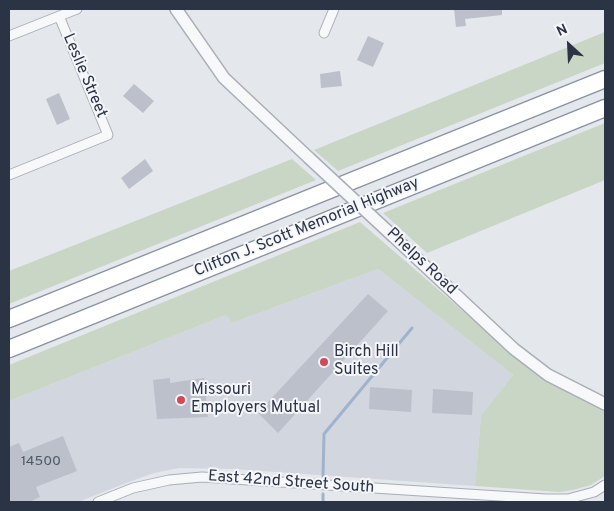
<!DOCTYPE html>
<style>
body{margin:0}
#map{position:relative;width:614px;height:511px;overflow:hidden;background:#e4e7ec;font-family:Overpass,sans-serif}
canvas{display:block}
.frame{position:absolute;inset:0;border:10px solid #2b3445;pointer-events:none}
.north{position:absolute;left:544px;top:20px;width:50px;height:50px;-webkit-text-stroke:4px #f4f6f9;paint-order:stroke;rotate:335deg;font-size:14px;font-weight:700;line-height:20px;text-align:center;color:#2b3445}
.north::after{content:'';display:block;margin:auto;width:18px;height:22px;background:#2b3445;clip-path:polygon(50% 0,100% 100%,50% 72%,0 100%)}
</style>
<div id="map">
<canvas width="614" height="511"></canvas>
<div class="frame"></div>
<div class="north">N</div>
</div>
<script>
const context = document.querySelector('canvas').getContext('2d');
context.lineJoin = 'round';
function fill(path, color) { context.fillStyle = color; context.fill(path, 'evenodd'); }
const poly = rows => new Path2D(rows.map(r => 'M' + r).join(''));
function stroke(path, color, width, dash) { context.strokeStyle = color; context.lineWidth = width; context.lineCap = dash ? 'butt' : 'round'; context.setLineDash(dash || []); context.stroke(path); }
function label(font, color, halo, rows, align = 'center') {
  context.font = font + ' Overpass,sans-serif'; context.lineWidth = 4; context.setLineDash([]); context.textBaseline = 'middle'; context.strokeStyle = halo; context.fillStyle = color; for (const [text, x, y, turn = 0] of rows) {
    context.save(); context.translate(x, y); context.rotate((+turn || 0) * Math.PI / 180); context.textAlign = isNaN(turn) ? turn : align; if (halo) context.strokeText(text, 0, 0); context.fillText(text, 0, 0); context.restore();
  }
}
fill(poly([
 [378,269,513,375,481,415,475,486,234,469,179,468,154,473,126,483,78,502,9,502,9,401,226,315,232,323]
]), '#d2d6de');
fill(poly([
 [605,32,605,63,338,171,314,150],
 [605,123,605,180,427,253,383,213],
 [292,159,316,180,9,304,9,271],
 [360,222,514,355,605,408,605,476,591,485,573,490,559,492,475,486,481,415,513,375,378,269,232,323,226,315,9,401,9,365]
]), '#c9d6c5');
stroke(poly([
 [323,476,324,434,412,328],
 [323,502,323,494]
]), '#9fb4cc', 3);
fill(poly([
 [454,9,502,9,502,15,465,19,466,26,456,27],
 [368,36,384,43,373,67,357,60],
 [340,71,342,86,321,88,320,74],
 [134,84,154,101,143,113,123,96],
 [59,93,70,119,57,125,46,99],
 [145,159,153,171,129,189,121,178],
 [368,294,388,311,278,433,258,413],
 [170,378,170,383,204,378,208,417,157,419,153,380],
 [370,387,412,390,411,412,369,409],
 [433,389,473,392,472,415,432,413],
 [63,436,77,471,36,487,40,497,29,502,9,502,9,447,19,443,23,452]
]), '#bbc0ca');
const minor = poly([
 [324,33,334,9],
 [9,36,77,9],
 [9,175,108,135,59,16],
 [98,502,133,488,169,480,202,477,546,499,568,499,594,492,605,485]
]);
const tertiary = poly([
 [176,9,224,78,309,158],
 [394,237,514,349,548,375,605,404]
]);
const motorway = poly([
 [9,319,605,79],
 [9,349,605,108]
]);
stroke(minor, '#a9aeb7', 11);
stroke(tertiary, '#a9aeb7', 14);
stroke(motorway, '#8b94a3', 19);
stroke(minor, '#f7f8fa', 9);
stroke(tertiary, '#f7f8fa', 11);
stroke(motorway, '#fff', 16);
const tertiaryBridge = poly([
 [309,158,394,237]
]);
stroke(tertiaryBridge, '#a9aeb7', 14, []);
stroke(tertiaryBridge, '#f7f8fa', 11);
for (const [x, y, r, color] of [
 [324,362,5,"#d1495b"],
 [181,400,5,"#d1495b"]
]) { const dot = new Path2D(); dot.arc(x, y, r, 0, 2 * Math.PI); context.fillStyle = color; context.fill(dot); stroke(dot, '#f4f6f9', 2); }
label('14px', '#4f5766', null, [
 ["14500",41,462]
]);
label('16px', '#2b3445', '#f4f6f9', [
 ["Leslie Street",84,76,67],
 ["Clifton J. Scott Memorial Highway",307,228,-22],
 ["Phelps Road",421,262,43],
 ["East 42nd Street South",291,483,4]
]);
label('16px', '#2b3445', '#f4f6f9', [
 ["Birch Hill",334,353],
 ["Suites",334,371],
 ["Missouri",191,391],
 ["Employers Mutual",191,409]
], 'left');
</script>
